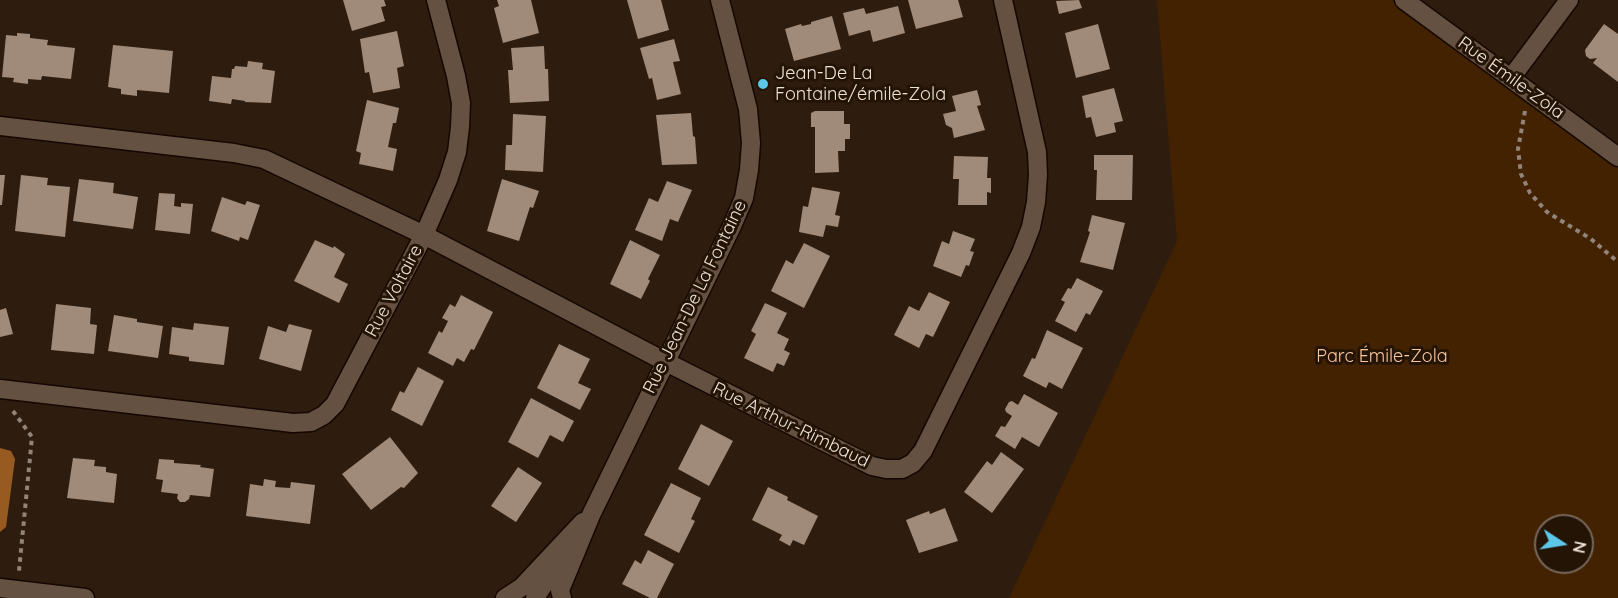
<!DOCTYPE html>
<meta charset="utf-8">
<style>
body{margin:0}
#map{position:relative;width:1618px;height:598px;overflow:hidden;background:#2e1d0f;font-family:Quicksand,sans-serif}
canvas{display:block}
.north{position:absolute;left:1534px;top:514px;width:60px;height:60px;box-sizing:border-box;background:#241406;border:2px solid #75675a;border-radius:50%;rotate:102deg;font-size:16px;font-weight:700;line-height:24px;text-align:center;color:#eee3d9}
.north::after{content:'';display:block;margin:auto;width:21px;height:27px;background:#5cc7e8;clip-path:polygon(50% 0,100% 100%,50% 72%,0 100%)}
</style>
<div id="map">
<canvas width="1618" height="598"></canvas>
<div class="north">N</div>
</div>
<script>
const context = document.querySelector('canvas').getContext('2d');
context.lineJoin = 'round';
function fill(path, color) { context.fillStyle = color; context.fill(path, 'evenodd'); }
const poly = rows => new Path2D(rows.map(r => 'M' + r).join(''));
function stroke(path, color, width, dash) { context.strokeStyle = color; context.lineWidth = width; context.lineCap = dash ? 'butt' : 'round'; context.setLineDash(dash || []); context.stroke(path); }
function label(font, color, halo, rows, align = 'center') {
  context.font = font + ' Quicksand,sans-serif'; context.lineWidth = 6; context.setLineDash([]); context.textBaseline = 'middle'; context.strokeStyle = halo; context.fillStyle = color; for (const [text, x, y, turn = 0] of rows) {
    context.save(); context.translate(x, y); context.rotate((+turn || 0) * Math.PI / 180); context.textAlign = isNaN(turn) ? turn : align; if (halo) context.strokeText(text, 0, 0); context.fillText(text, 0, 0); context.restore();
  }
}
fill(poly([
 [1157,0,1404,0,1618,157,1618,598,1009,598,1177,241],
 [1546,526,1582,526,1582,562,1546,562]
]), '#422200');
fill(poly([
 [0,448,11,451,15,459,6,527,0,532]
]), '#975b22');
fill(poly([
 [343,0,384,0,386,6,381,7,385,21,352,31],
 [497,0,531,0,539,33,503,43,494,8,499,6],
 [627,0,661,0,669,30,638,39],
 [908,0,958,0,963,17,916,29],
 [1079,0,1082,8,1059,14,1056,1],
 [898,6,905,33,873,42,870,30,849,36,843,13,864,8,866,14],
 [832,16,841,49,794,61,785,29,801,24,802,26,811,24,811,22],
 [1098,24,1110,69,1076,78,1065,33],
 [1604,24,1618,34,1618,82,1593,63,1597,58,1590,59,1586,56,1585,50],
 [397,31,404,66,397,68,400,88,373,93,369,72,365,73,360,39],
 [17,33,30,34,30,38,48,40,47,45,75,48,71,79,42,76,41,80,28,79,28,84,13,82,14,78,2,77,6,35,17,36],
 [674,39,680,61,673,62,681,94,657,100,652,78,649,79,640,48],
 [113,45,173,51,169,93,137,90,137,96,121,94,121,89,108,87],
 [544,46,545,69,548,69,549,101,510,103,508,70,513,70,511,48],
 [248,61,263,63,262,69,275,71,271,103,245,102,245,101,232,99,231,104,209,101,212,76,231,78,232,69,234,69,235,66,247,67],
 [1114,88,1123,121,1114,123,1116,132,1096,137,1091,117,1086,118,1082,96],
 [977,90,981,105,977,106,985,130,954,138,952,128,946,125,943,114,956,111,952,96],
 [367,100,399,108,396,123,393,123,388,147,397,149,393,171,359,164,361,153,356,151],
 [815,111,844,111,844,124,850,124,850,139,845,139,845,151,838,151,839,172,815,173,815,127,811,127,811,113],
 [691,113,693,136,695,137,697,164,662,165,656,115],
 [513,114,546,116,543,172,505,170,506,145,512,145],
 [1094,155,1133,155,1132,200,1096,200,1097,170,1094,170],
 [954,156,988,157,987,178,991,178,991,193,987,192,987,205,958,205,959,179,953,179],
 [0,175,5,175,2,205,0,205],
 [21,175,48,178,47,185,70,187,65,237,15,231],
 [79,179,114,183,113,193,138,197,133,229,73,221],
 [502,179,539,191,533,208,530,207,519,241,487,231],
 [667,181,692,190,678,222,670,219,662,241,635,230,649,198,658,202],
 [812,187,840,192,835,215,840,216,838,227,826,225,823,237,799,232,803,206,808,207],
 [159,193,175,194,174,206,181,207,181,203,193,204,190,234,155,230],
 [222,197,245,205,247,201,260,205,248,240,240,237,239,241,211,231],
 [1092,215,1125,223,1113,270,1080,262,1090,232,1088,231],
 [953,231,975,239,970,251,974,252,969,266,966,265,961,277,933,266,942,241,949,244],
 [315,240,333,248,334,246,345,254,334,277,348,284,339,303,294,281],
 [630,240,660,255,648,279,650,281,641,299,610,284],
 [804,243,830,256,804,308,771,291,786,260,793,264],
 [1077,278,1103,291,1090,315,1086,313,1076,332,1055,321,1065,302,1061,300,1068,288,1071,289],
 [929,292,950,302,933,337,926,334,919,348,894,335,909,306,919,311],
 [461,295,493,312,474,350,471,349,464,362,457,358,453,366,428,353,439,331,442,333,448,321,442,318,450,304,455,307],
 [765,303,787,313,777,333,789,339,784,350,790,353,784,366,777,363,773,372,744,358,756,334,751,331],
 [56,304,91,308,90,324,97,325,94,354,51,350],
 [6,308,13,334,0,337,0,310],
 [114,315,137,319,137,322,163,326,158,358,108,351],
 [194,323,229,327,224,365,189,361,189,357,169,354,172,327,193,330],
 [289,324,312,330,301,371,259,359,268,326,286,332],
 [1047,330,1083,348,1062,389,1049,382,1046,388,1023,376,1032,358,1035,359],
 [559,344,590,359,578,383,591,389,580,410,537,388],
 [418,367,444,381,422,426,391,410,400,391,404,393],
 [1024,394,1058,413,1039,447,1022,437,1015,449,995,436,1001,426,1005,427,1012,416,1006,412,1005,409,1009,402,1012,401,1018,405],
 [531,398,574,421,563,442,550,435,538,458,508,442],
 [701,424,733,441,709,486,678,469],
 [390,437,418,473,404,488,401,487,371,510,342,474],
 [1001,452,1024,469,992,513,964,492,987,461,992,465],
 [73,458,95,460,94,466,106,467,106,472,117,474,114,503,67,498],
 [159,459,174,460,174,463,201,465,200,467,214,469,210,497,190,495,189,499,185,502,180,502,177,498,178,494,161,492,163,480,156,479],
 [518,467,542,483,516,522,491,506],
 [264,479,276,481,275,487,290,488,291,482,315,485,310,524,246,516,250,484,263,486],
 [671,483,701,498,691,519,695,521,679,553,644,535],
 [768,487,788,497,787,500,818,516,804,545,793,540,790,546,779,540,782,535,752,520],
 [945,508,958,541,919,553,906,520,929,511,930,514],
 [648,550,674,564,657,598,650,598,622,584,635,560,641,564]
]), '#a08a79');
const street = poly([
 [436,0,456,76,461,103,460,127,457,152,448,180,424,235,664,361,872,466,886,469,902,469,913,463,923,451,1021,253,1031,227,1036,202,1038,175,1037,152,1003,0],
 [1404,0,1618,157],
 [1511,78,1569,0],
 [0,126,234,153,264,159,424,235,335,404,324,415,311,422,293,423,0,389],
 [0,588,85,598],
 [505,598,522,587,583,522],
 [535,598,561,558],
 [562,598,560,590,591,515,732,226,744,198,749,170,751,143,748,109,720,0]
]);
stroke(street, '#150700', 21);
stroke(poly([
 [1525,111,1518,149,1521,174,1530,193,1547,212,1591,239,1618,262],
 [13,411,32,437,19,571]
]), '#928478', 4, [4.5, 4.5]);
stroke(street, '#655142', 18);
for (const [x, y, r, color] of [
 [763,84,6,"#5cc7e8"]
]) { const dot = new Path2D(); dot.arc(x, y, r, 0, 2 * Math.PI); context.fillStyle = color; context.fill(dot); stroke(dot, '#241406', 2); }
label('18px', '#eee3d9', '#241406', [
 ["Jean-De La",775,74],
 ["Fontaine/émile-Zola",775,95]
], 'left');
label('18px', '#eee3d9', '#241406', [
 ["Rue Émile-Zola",1511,78,36],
 ["Rue Voltaire",394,291,-62],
 ["Rue Jean-De La Fontaine",695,297,-64],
 ["Rue Arthur-Rimbaud",791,425,26]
]);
label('18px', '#fbc79d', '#241406', [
 ["Parc Émile-Zola",1382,357]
]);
</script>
